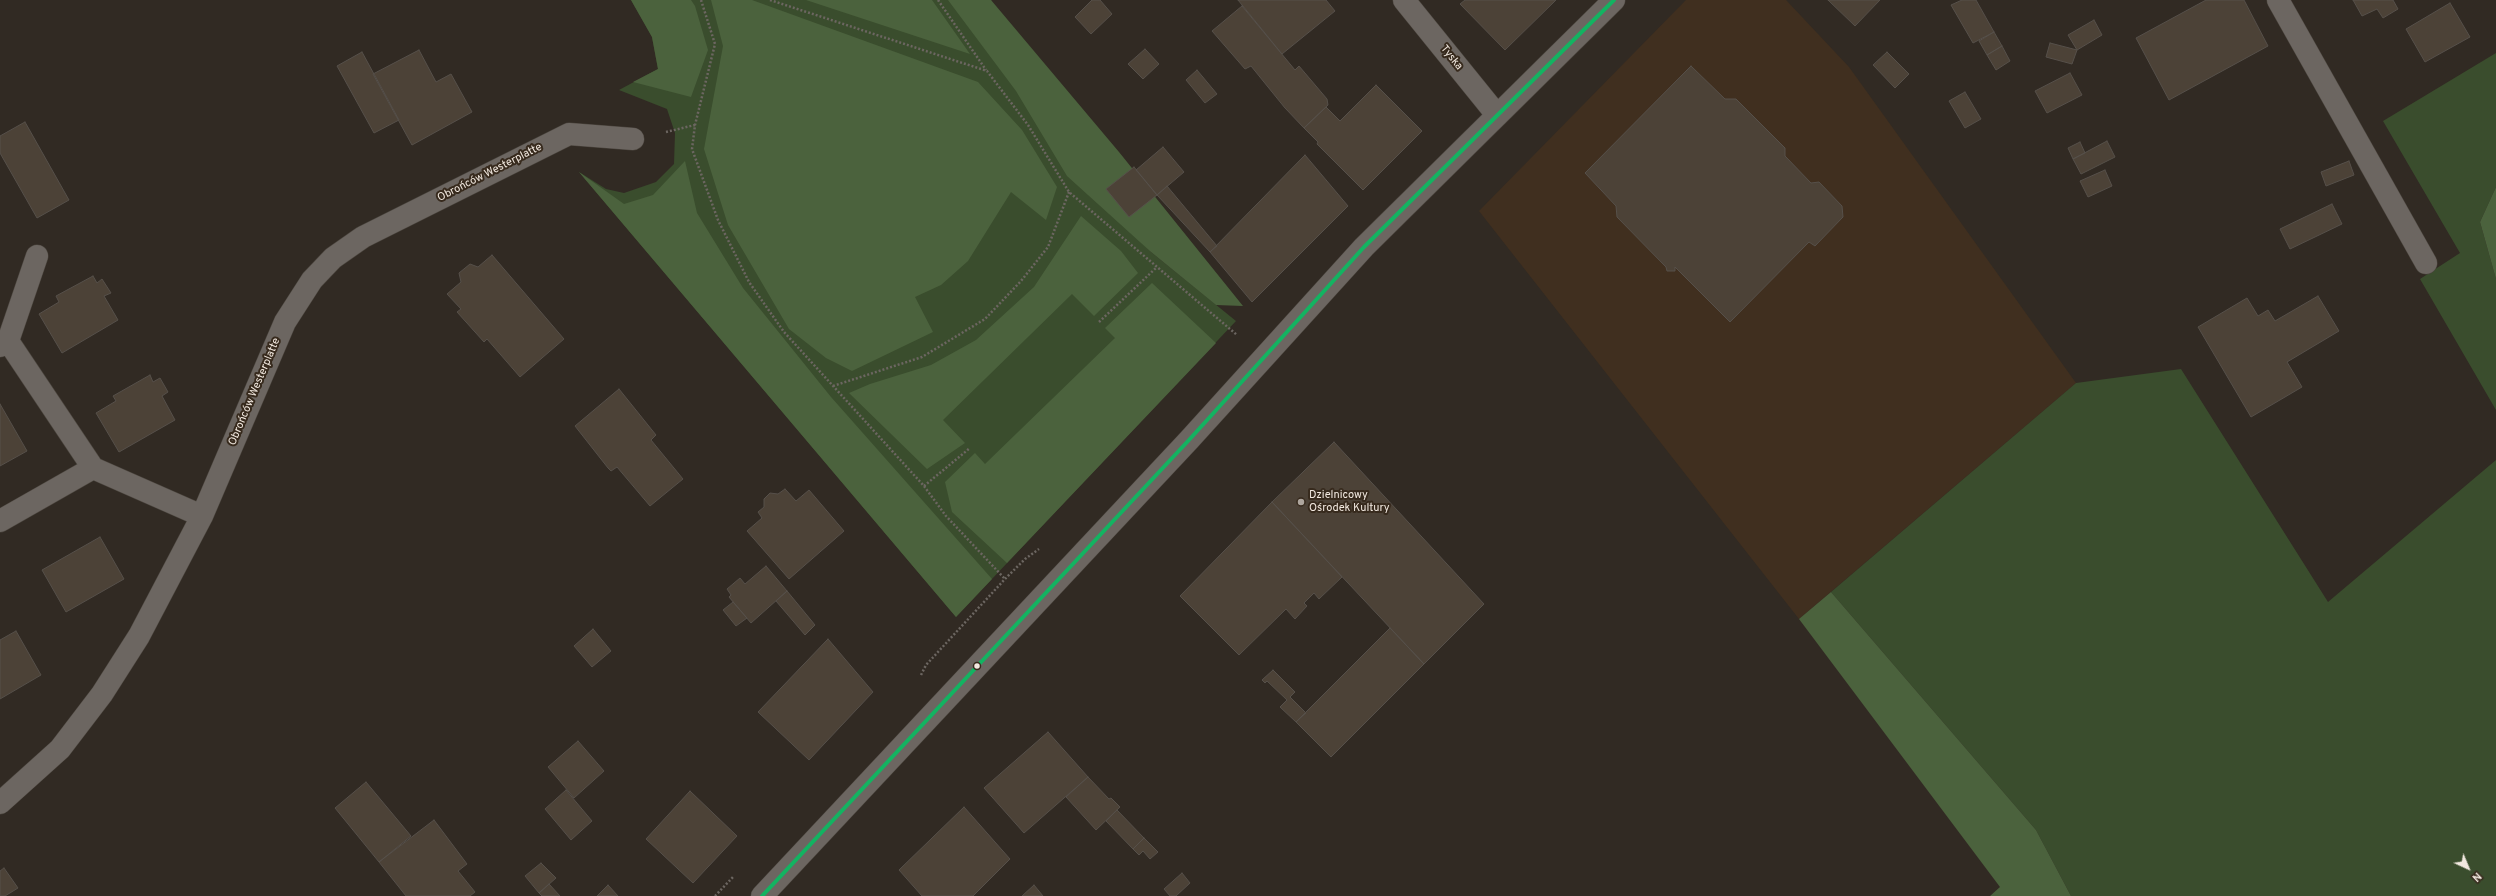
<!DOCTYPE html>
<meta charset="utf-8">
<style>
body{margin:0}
#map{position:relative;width:2496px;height:896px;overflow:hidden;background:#312a23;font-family:Overpass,sans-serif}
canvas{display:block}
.north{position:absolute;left:2448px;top:848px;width:40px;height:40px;-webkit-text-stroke:3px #372a1d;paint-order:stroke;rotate:136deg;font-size:11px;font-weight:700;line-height:16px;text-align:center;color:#f2e9e0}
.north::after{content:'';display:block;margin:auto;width:14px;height:18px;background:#f2e9e0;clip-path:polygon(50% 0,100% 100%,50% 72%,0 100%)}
</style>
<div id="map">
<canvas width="2496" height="896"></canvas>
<div class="north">N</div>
</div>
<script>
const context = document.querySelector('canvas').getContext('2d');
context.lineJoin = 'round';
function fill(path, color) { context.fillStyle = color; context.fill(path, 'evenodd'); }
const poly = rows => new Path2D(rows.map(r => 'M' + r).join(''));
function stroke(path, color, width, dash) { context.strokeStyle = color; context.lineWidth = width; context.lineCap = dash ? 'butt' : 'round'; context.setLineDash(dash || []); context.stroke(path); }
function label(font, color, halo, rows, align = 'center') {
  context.font = font + ' Overpass,sans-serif'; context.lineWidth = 4; context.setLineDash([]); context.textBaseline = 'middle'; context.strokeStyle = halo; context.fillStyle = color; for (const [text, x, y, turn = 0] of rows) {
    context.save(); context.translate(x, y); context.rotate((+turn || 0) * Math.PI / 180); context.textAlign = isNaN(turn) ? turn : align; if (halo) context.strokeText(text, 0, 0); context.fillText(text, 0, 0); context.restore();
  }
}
fill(poly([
 [1686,0,1786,0,1849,67,2076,383,1799,619,1479,211]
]), '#402f1f');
fill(poly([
 [631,0,991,0,1086,181,1151,252,1236,321,956,617,579,172,606,189,624,193,656,182,674,164,675,133,667,109,619,90,658,69,652,37],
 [2496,53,2496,187,2480,222,2496,279,2496,410,2420,279,2460,253,2383,121],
 [2181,369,2328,602,2496,460,2496,896,2071,896,2036,830,1831,592,2076,383]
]), '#3a4d2d');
fill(poly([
 [631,0,691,0,695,6,708,50,691,97,633,82,658,69,652,37],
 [711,0,752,0,978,82,1022,130,1057,187,1046,220,1011,192,968,261,941,285,915,297,933,332,852,371,826,358,789,329,728,225,704,149,723,46],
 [806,0,932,0,970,54],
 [948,0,991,0,1119,152,1243,306,1216,305,1151,252,1067,176,1016,91],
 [685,161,697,213,743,288,831,397,992,579,956,617,579,172,624,204,653,195],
 [2496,187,2496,279,2480,222],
 [1081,216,1121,251,1138,273,1094,316,1072,294,943,420,965,443,927,469,849,393,870,384,931,365,976,340,1034,287],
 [1152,283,1216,343,1007,563,952,512,945,482,975,453,985,464,1115,338,1105,328],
 [1831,592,2036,830,2071,896,1990,896,2000,887,1799,619]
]), '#4b623d');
const building = poly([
 [1092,0,1100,0,1112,14,1091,34,1075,17,1092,0],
 [1238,0,1326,0,1335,11,1282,54,1238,0],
 [1465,0,1556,0,1505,50,1460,4,1465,0],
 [1828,0,1880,0,1855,26,1828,0],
 [1962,0,1976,0,1994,32,1973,43,1951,5,1962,0],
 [2206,0,2244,0,2268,46,2169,100,2136,38,2206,0],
 [2353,0,2393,0,2398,9,2383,18,2377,9,2362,16,2353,0],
 [2450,3,2470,37,2425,62,2406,29,2450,3],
 [1242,6,1295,70,1299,66,1327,99,1328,105,1304,128,1285,108,1251,66,1245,69,1212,31,1242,6],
 [2094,20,2102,35,2077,50,2068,35,2094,20],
 [1994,32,2002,46,1987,55,1979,41,1994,32],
 [2050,43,2077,50,2072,64,2046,57,2050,43],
 [2002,46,2010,61,1996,70,1987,55,2002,46],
 [1145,49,1159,64,1143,79,1128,64,1145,49],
 [419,50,436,82,451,74,472,112,412,145,373,74,419,50],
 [362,52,399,120,374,133,337,66,362,52],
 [1887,52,1909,74,1895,88,1873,65,1887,52],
 [1691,66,1725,99,1736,99,1785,148,1785,156,1811,183,1819,182,1842,206,1843,217,1815,246,1809,242,1730,322,1675,267,1675,271,1667,271,1666,267,1617,217,1616,206,1585,173,1691,66],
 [1197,70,1217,94,1205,103,1186,80,1197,70],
 [2070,73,2082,95,2047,113,2035,91,2070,73],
 [1376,85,1422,131,1363,190,1317,144,1318,142,1304,128,1326,107,1340,121,1376,85],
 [1965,92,1981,119,1965,128,1949,101,1965,92],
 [25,122,69,200,37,218,0,153,0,136,25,122],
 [2107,141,2115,157,2081,174,2073,159,2107,141],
 [2080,142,2085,153,2073,159,2068,148,2080,142],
 [1163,147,1184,172,1157,195,1136,170,1163,147],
 [1305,155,1348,206,1252,302,1210,252,1305,155],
 [2349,161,2354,175,2326,186,2321,172,2349,161],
 [1134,167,1157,195,1129,217,1106,189,1134,167],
 [2105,170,2112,186,2088,197,2080,181,2105,170],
 [1167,186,1217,246,1210,252,1157,195,1167,186],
 [2332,204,2342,224,2290,249,2280,229,2332,204],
 [492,255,564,339,520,377,487,339,484,342,457,312,461,309,447,294,461,282,459,273,470,264,478,267,492,255],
 [93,276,97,283,102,279,111,293,104,296,118,320,62,353,39,314,59,302,56,296,93,276],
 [2318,296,2339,331,2287,362,2302,387,2251,417,2198,327,2247,298,2258,316,2268,310,2275,321,2318,296],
 [150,375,153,382,160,378,168,392,162,396,175,420,119,452,96,413,116,401,113,396,150,375],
 [619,389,656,435,651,440,683,479,650,506,617,467,611,471,608,468,575,426,619,389],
 [0,404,27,451,0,466,0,404],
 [1334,442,1484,604,1424,664,1272,502,1334,442],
 [785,489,796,501,809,490,844,531,789,579,747,531,762,518,758,512,764,507,764,499,770,493,778,494,785,489],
 [1272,502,1342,577,1319,599,1314,593,1304,603,1307,606,1295,619,1286,609,1239,655,1180,596,1272,502],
 [100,537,124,579,66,612,42,570,100,537],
 [766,566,787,591,751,623,729,597,731,595,727,589,740,578,745,584,766,566],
 [787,591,815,625,805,635,776,601,787,591],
 [733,602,747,618,736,626,723,610,733,602],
 [1390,628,1424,664,1331,757,1296,722,1390,628],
 [593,629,611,651,592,667,574,646,593,629],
 [16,631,41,675,0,699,0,640,16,631],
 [828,639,873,692,809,760,758,712,828,639],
 [1273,670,1295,692,1290,697,1306,713,1296,722,1280,707,1287,700,1267,681,1265,683,1262,680,1273,670],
 [1048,732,1088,777,1024,833,984,788,1048,732],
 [578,741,604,771,574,798,548,767,578,741],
 [1088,777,1109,799,1111,798,1120,807,1096,830,1066,797,1088,777],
 [366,782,411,836,379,862,335,808,366,782],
 [566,790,592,821,571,840,545,809,566,790],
 [690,791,737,836,693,883,646,839,690,791],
 [964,807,1010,859,973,896,922,896,899,870,964,807],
 [1117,810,1144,838,1133,849,1106,821,1117,810],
 [434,820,467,864,458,871,475,892,470,896,406,896,379,862,434,820],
 [1144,838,1158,852,1150,859,1143,851,1139,855,1133,849,1144,838],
 [541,863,556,878,539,893,525,876,541,863],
 [4,868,18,888,5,896,0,896,0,871,4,868],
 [1182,873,1190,883,1176,896,1170,896,1164,889,1182,873],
 [549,884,560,896,542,896,539,893,549,884],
 [608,885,618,896,597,896,608,885],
 [1034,885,1043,896,1022,896,1034,885]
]);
fill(building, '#4c4237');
stroke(building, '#56504a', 1);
const service = poly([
 [2278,0,2426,263]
]);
const minor = poly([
 [1404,0,1497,115],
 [8,341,37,256],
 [0,346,8,341,93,468,202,516],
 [0,521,93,468],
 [0,803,60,749,102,694,139,636,202,516,285,322,312,280,333,258,363,237,569,134,633,139]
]);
const tertiary = poly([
 [762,896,1189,440,1364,247,1614,0]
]);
stroke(service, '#4c463f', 23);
stroke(minor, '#4c463f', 23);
stroke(tertiary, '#4c463f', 23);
stroke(poly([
 [701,0,715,44,695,125,692,149,718,220,749,282,784,332,924,486,946,516,1005,579],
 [770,0,987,71,1028,125,1069,192,1237,335],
 [938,0,986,70],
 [666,132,695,125],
 [1099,322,1157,267],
 [833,386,922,357,985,319,1021,281,1048,247,1069,192],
 [924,486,970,448],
 [921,675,926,665,1005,579,1025,559,1039,549],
 [715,896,733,877]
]), '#6c6661', 2.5, [2, 2]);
stroke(service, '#6c6661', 22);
stroke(minor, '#6c6661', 22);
stroke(tertiary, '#6c6661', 22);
stroke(poly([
 [762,896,1189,440,1364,247,1614,0]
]), '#13b361', 4);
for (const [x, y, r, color] of [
 [1301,502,4,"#aea69e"],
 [977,666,3.5,"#f2e9e0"]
]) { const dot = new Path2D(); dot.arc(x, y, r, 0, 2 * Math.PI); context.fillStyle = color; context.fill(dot); stroke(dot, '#372a1d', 1.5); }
label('11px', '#f2e9e0', '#372a1d', [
 ["Tyska",1451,58,51],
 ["Obrońców Westerplatte",490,173,-27],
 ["Obrońców Westerplatte",255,392,-67]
]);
label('11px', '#f2e9e0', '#372a1d', [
 ["Dzielnicowy",1309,496],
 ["Ośrodek Kultury",1309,509]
], 'left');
</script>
